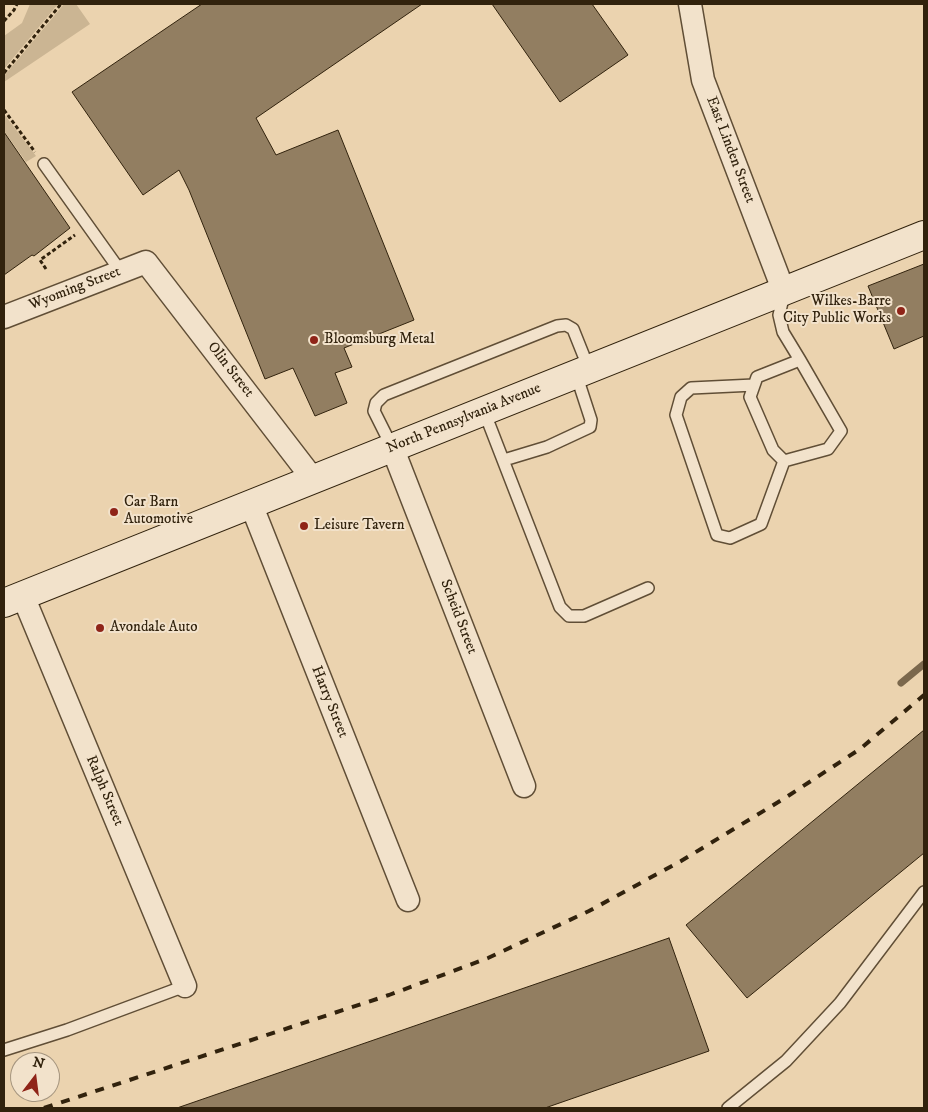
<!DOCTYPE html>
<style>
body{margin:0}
#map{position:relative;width:928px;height:1112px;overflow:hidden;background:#ebd3af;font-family:"IM FELL DW Pica",serif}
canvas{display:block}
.frame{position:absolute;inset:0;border:5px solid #31220d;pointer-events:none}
.north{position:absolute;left:10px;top:1052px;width:50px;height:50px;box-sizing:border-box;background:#f2e2cb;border:1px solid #a5957f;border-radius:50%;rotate:15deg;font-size:14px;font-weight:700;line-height:20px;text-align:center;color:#31220d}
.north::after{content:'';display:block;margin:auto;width:18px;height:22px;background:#8f2418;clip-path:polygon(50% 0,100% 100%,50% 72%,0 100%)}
</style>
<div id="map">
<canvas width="928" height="1112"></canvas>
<div class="frame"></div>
<div class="north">N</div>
</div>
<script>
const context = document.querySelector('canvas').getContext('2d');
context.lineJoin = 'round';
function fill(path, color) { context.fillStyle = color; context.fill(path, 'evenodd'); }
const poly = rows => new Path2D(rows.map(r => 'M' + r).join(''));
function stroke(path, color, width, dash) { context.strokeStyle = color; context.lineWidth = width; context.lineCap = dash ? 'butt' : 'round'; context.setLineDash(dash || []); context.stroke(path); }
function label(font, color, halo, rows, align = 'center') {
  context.font = font + ' "IM FELL DW Pica",serif'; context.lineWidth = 4; context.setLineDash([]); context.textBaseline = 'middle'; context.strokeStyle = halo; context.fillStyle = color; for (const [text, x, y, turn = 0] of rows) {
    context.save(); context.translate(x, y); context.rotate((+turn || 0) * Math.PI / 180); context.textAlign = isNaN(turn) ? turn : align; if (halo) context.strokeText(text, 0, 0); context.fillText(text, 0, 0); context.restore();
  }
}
fill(poly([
 [30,4,58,4,4,69,4,36,22,23],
 [64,4,76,4,90,24,4,82,4,76],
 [4,114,36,156,26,162,4,131]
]), '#cbb593');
stroke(poly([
 [901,683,924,664]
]), '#7b684d', 7);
const building = poly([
 [202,4,422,4,256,118,276,155,338,130,414,320,344,348,352,367,335,373,347,403,315,416,293,368,265,379,189,190,179,170,143,195,72,92,202,4],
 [492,4,592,4,628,55,560,102,492,4],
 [4,132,70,228,34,256,32,255,4,275,4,132],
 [924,264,924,336,894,349,868,286,924,264],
 [924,730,924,853,747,998,686,925,924,730],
 [669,938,709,1051,545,1108,177,1108,669,938]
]);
fill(building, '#927e61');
stroke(building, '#31220d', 1);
const lane = poly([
 [44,164,121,272],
 [784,294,779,315,783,332,800,360,841,431,828,449,784,461,773,450,750,397,757,377,800,360],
 [754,385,691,388,681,397,676,415,717,535,730,538,761,524,784,461],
 [484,411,560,607,569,616,584,616,648,588],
 [392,447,374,411,376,403,384,395,557,326,566,325,573,329,589,369],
 [504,460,547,447,590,427,591,420,576,374],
 [4,1050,67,1030,185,986],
 [728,1108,786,1061,840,1003,924,892]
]);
const street = poly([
 [690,4,703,80,784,292],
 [4,317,146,262,313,479],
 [392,447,524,786],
 [251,504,408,900],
 [23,596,185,986]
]);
const secondary = poly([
 [4,603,924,235]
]);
stroke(lane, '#604e36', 14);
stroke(street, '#604e36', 25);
stroke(secondary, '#31220d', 30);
stroke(poly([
 [4,21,14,10,17,4],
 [4,73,61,4],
 [4,110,35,152],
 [46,269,40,260,75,235]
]), '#31220d', 3, [4, 2.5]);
stroke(lane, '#f2e2cb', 11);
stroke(street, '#f2e2cb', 22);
stroke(secondary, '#f2e2cb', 28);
stroke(poly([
 [44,1108,389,995,488,958,589,911,681,861,785,798,860,749,924,695]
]), '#31220d', 4, [9, 9]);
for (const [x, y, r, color] of [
 [901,311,5,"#8f2418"],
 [314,340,5,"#8f2418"],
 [114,512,5,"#8f2418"],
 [304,526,5,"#8f2418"],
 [100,628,5,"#8f2418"]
]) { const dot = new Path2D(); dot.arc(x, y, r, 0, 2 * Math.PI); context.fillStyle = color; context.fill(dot); stroke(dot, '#f2e2cb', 2); }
label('15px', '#31220d', '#f2e2cb', [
 ["East Linden Street",730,150,69],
 ["Wyoming Street",75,289,-21],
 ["Olin Street",230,370,52],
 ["North Pennsylvania Avenue",464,419,-22],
 ["Scheid Street",458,617,69],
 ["Harry Street",329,702,68],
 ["Ralph Street",104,791,67]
]);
label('15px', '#31220d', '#f2e2cb', [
 ["Wilkes-Barre",891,302,"right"],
 ["City Public Works",891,319,"right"],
 ["Bloomsburg Metal",324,340],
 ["Car Barn",124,503],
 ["Automotive",124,520],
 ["Leisure Tavern",314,526],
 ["Avondale Auto",110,628]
], 'left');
</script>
